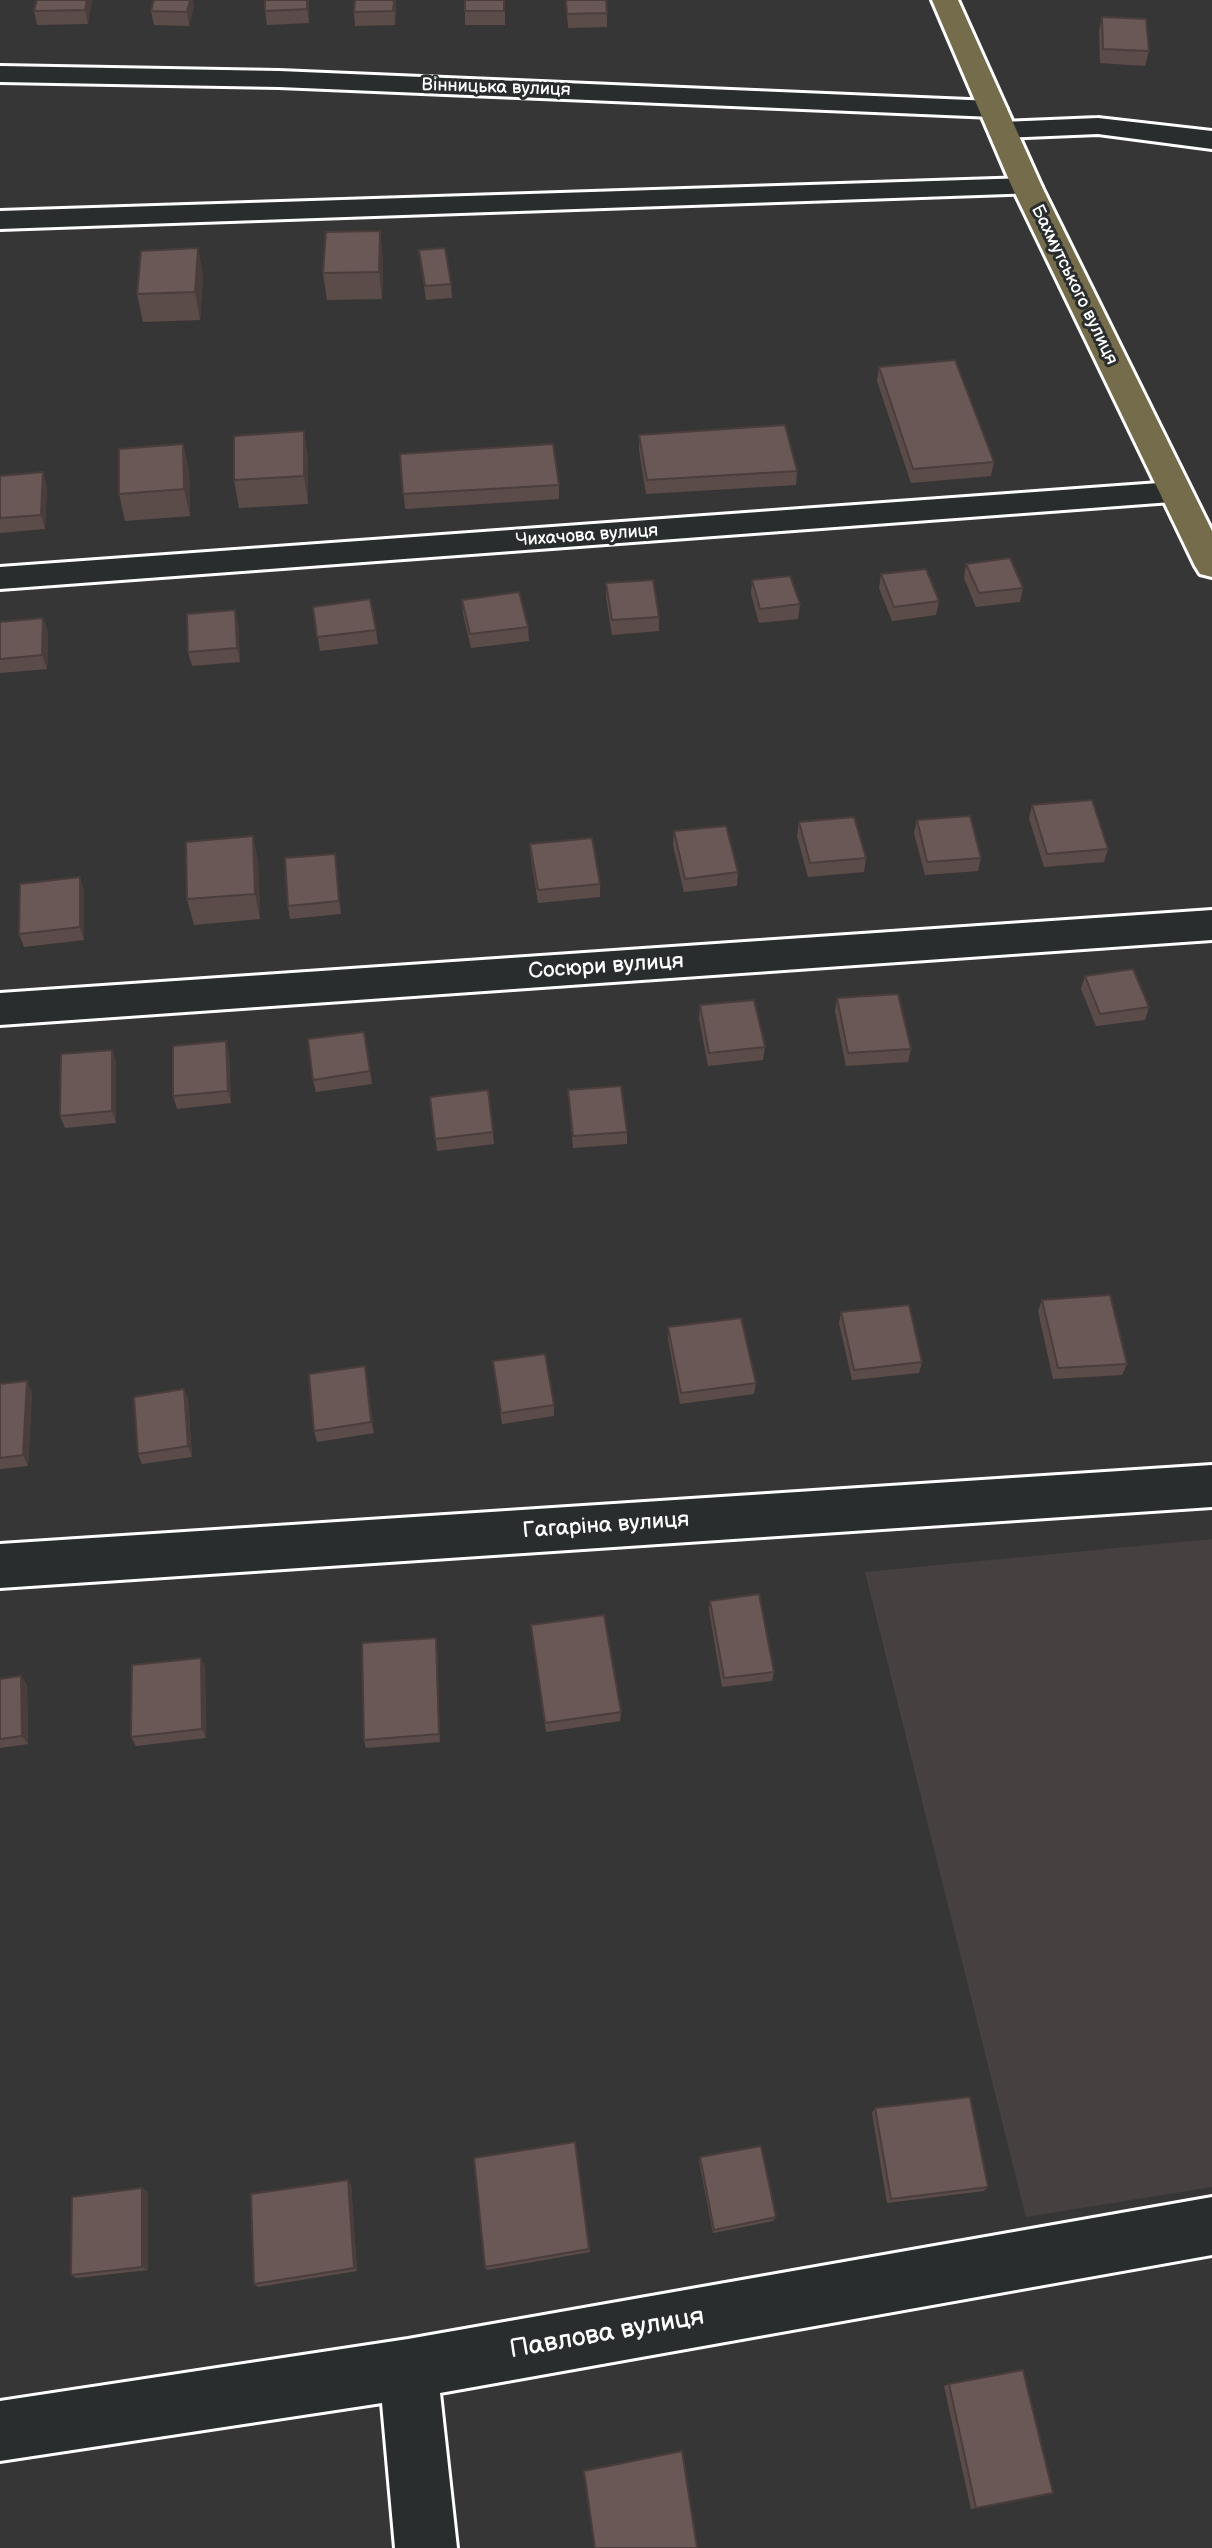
<!DOCTYPE html>
<meta charset="utf-8">
<style>
body{margin:0}
canvas{display:block;background:#373636}
</style>
<canvas width="1212" height="2548"></canvas>
<script>
const context = document.querySelector('canvas').getContext('2d');
context.lineJoin = 'round';
function fill(path, color) { context.fillStyle = color; context.fill(path, 'evenodd'); }
const poly = rows => new Path2D(rows.map(r => 'M' + r).join(''));
function stroke(path, color, width, dash) { context.strokeStyle = color; context.lineWidth = width; context.lineCap = dash ? 'butt' : 'round'; context.setLineDash(dash || []); context.stroke(path); }
function label(font, color, halo, rows, align = 'center') {
  context.font = font + ' "Balsamiq Sans",sans-serif'; context.lineWidth = 6; context.setLineDash([]); context.textBaseline = 'middle'; context.strokeStyle = halo; context.fillStyle = color; for (const [text, x, y, turn = 0] of rows) {
    context.save(); context.translate(x, y); context.rotate((+turn || 0) * Math.PI / 180); context.textAlign = isNaN(turn) ? turn : align; if (halo) context.strokeText(text, 0, 0); context.fillText(text, 0, 0); context.restore();
  }
}
fill(poly([
 [1212,1539,1212,2187,1026,2217,865,1572]
]), '#464040');
const minor = poly([
 [0,66,279,71,993,101,1003,103,1007,109,1003,115,993,117,279,87,0,82,0,66],
 [1098,118,1212,131,1212,149,1098,134,1002,138,992,136,988,130,992,124,1002,122,1098,118],
 [1027,178,1037,181,1042,187,1037,193,0,229,0,211,1027,178],
 [1173,482,1185,485,1190,493,1185,501,0,589,0,567,1173,482],
 [1212,910,1212,940,0,1025,0,993,1212,910],
 [1212,1465,1212,1507,0,1588,0,1544,1212,1465],
 [1212,2197,1212,2255,440,2393,457,2548,395,2548,382,2403,0,2461,0,2401,408,2339,1212,2197]
]);
const major = poly([
 [932,0,958,0,1042,187,1212,531,1212,577,1200,574,1195,566,1012,187,932,0]
]);
stroke(minor, '#fff', 6);
stroke(major, '#fff', 6);
fill(minor, '#2a2d2e');
fill(major, '#746c4b');
fill(poly([
 [37,0,92,0,88,24,37,25,34,11],
 [309,0,309,23,267,25,265,11],
 [505,0,505,25,465,25,465,11],
 [566,0,607,13,607,27,568,28],
 [396,4,395,25,355,26,354,12],
 [194,5,189,26,154,25,151,11],
 [1102,17,1149,51,1145,66,1100,63,1099,31],
 [198,248,203,276,200,320,143,322,137,294],
 [419,250,451,284,452,298,426,300],
 [383,259,382,299,327,300,323,273],
 [879,367,994,462,991,476,911,483,877,381],
 [304,431,308,459,308,504,239,508,234,480],
 [639,435,797,471,796,485,646,494,639,449],
 [183,444,189,472,190,516,125,521,119,494],
 [400,454,559,485,559,499,405,509],
 [0,476,47,486,45,529,0,533],
 [966,564,1023,588,1020,602,976,607,964,578],
 [881,574,939,601,936,615,892,621,879,588],
 [752,580,800,604,798,619,759,623,751,594],
 [606,583,659,617,659,631,612,635,606,597],
 [462,600,528,627,529,641,471,648,463,614],
 [313,607,376,630,378,644,320,651],
 [0,622,48,632,47,669,0,673],
 [238,624,240,662,192,666,188,652],
 [1032,805,1108,849,1104,862,1044,867,1029,818],
 [917,820,981,858,978,871,925,875,914,833],
 [799,822,866,858,864,872,808,877,797,836],
 [674,831,738,872,737,886,684,892,673,845],
 [253,836,258,862,260,919,194,925,187,899],
 [530,844,600,884,600,897,538,903,531,858],
 [337,868,341,914,290,919,288,906],
 [84,891,84,940,24,947,19,934],
 [1085,976,1149,1007,1145,1020,1096,1026,1081,989],
 [837,998,911,1049,908,1062,846,1066,835,1011],
 [700,1005,765,1047,763,1060,708,1066,699,1018],
 [364,1032,372,1084,316,1092,313,1080],
 [112,1050,116,1062,116,1123,65,1128,60,1116],
 [229,1054,231,1103,177,1109,173,1096],
 [568,1090,627,1132,627,1144,573,1148],
 [430,1097,493,1132,494,1144,437,1151],
 [1042,1300,1127,1364,1122,1375,1053,1379,1038,1311],
 [841,1312,922,1362,919,1373,852,1380,839,1323],
 [668,1327,756,1383,754,1394,680,1404,668,1339],
 [365,1366,374,1433,317,1442,314,1431],
 [494,1372,554,1405,554,1416,502,1424],
 [0,1384,32,1392,28,1466,0,1469],
 [184,1389,188,1400,192,1457,142,1464,138,1454],
 [710,1601,774,1672,772,1681,722,1687,709,1610],
 [532,1634,621,1712,620,1721,546,1732],
 [436,1638,437,1647,440,1742,366,1748,364,1740],
 [205,1667,206,1738,136,1746,131,1737],
 [0,1679,27,1685,28,1744,0,1748],
 [875,2108,988,2187,984,2191,887,2203,872,2113],
 [575,2142,590,2252,487,2270,485,2267],
 [700,2157,776,2217,773,2221,713,2233,699,2161],
 [351,2184,357,2271,258,2287,254,2284],
 [142,2188,148,2192,148,2270,77,2278,71,2275],
 [949,2384,976,2508,971,2509,944,2386]
]), '#5b4c4a');
fill(poly([
 [87,0,92,0,92,1,88,24,85,10],
 [190,0,193,0,194,5,189,26,187,12],
 [307,0,309,0,309,23,307,9],
 [394,0,396,0,396,4,395,25],
 [380,231,383,259,382,299,379,272],
 [198,248,203,276,200,320,195,292],
 [304,431,308,459,308,504,304,476],
 [183,444,189,472,190,516,184,489],
 [43,472,47,486,45,529,41,515],
 [235,610,238,624,240,662,237,648],
 [43,618,48,632,47,669,42,655],
 [253,836,258,862,260,919,255,894],
 [335,854,337,868,341,914,339,901],
 [80,877,84,891,84,940,80,927],
 [226,1041,229,1054,231,1103,228,1091],
 [112,1050,116,1062,116,1123,112,1111],
 [365,1366,367,1377,374,1433,371,1422],
 [27,1381,32,1392,28,1466,23,1455],
 [184,1389,188,1400,192,1457,188,1446],
 [436,1638,437,1647,440,1742,439,1734],
 [201,1658,205,1667,206,1738,202,1729],
 [21,1676,27,1685,28,1744,22,1736],
 [348,2180,351,2184,357,2271,354,2268],
 [142,2188,148,2192,148,2270,142,2267]
]), '#4a3e3c');
const building = poly([
 [37,0,87,0,85,10,34,11,37,0],
 [154,0,190,0,187,12,151,11,154,0],
 [265,0,307,0,307,9,265,11,265,0],
 [355,0,394,0,393,11,354,12,355,0],
 [465,0,504,0,504,11,465,11,465,0],
 [566,0,606,0,607,13,567,14,566,0],
 [1102,17,1146,19,1149,51,1103,49,1102,17],
 [380,231,379,272,323,273,326,232,380,231],
 [198,248,195,292,137,294,141,251,198,248],
 [445,248,451,284,425,286,419,250,445,248],
 [955,360,994,462,913,469,879,367,955,360],
 [785,425,797,471,647,480,639,435,785,425],
 [304,431,304,476,234,480,234,436,304,431],
 [183,444,184,489,119,494,119,449,183,444],
 [553,444,559,485,403,494,400,454,553,444],
 [43,472,41,515,0,518,0,476,43,472],
 [1010,558,1023,588,979,593,966,564,1010,558],
 [926,569,939,601,894,607,881,574,926,569],
 [790,576,800,604,760,609,752,580,790,576],
 [653,580,659,617,612,620,606,583,653,580],
 [519,592,528,627,470,634,462,600,519,592],
 [370,599,376,630,317,637,313,607,370,599],
 [235,610,237,648,188,652,187,614,235,610],
 [43,618,42,655,0,659,0,622,43,618],
 [1092,800,1108,849,1047,854,1032,805,1092,800],
 [970,816,981,858,927,862,917,820,970,816],
 [854,817,866,858,810,863,799,822,854,817],
 [726,826,738,872,685,879,674,831,726,826],
 [253,836,255,894,187,899,186,842,253,836],
 [592,838,600,884,538,890,530,844,592,838],
 [335,854,339,901,288,906,285,858,335,854],
 [80,877,80,927,19,934,20,884,80,877],
 [1133,969,1149,1007,1100,1014,1085,976,1133,969],
 [898,994,911,1049,848,1053,837,998,898,994],
 [754,1000,765,1047,709,1053,700,1005,754,1000],
 [364,1032,370,1071,313,1080,308,1039,364,1032],
 [226,1041,228,1091,173,1096,173,1046,226,1041],
 [112,1050,112,1111,60,1116,61,1054,112,1050],
 [621,1086,627,1132,573,1136,568,1090,621,1086],
 [488,1090,493,1132,435,1139,430,1097,488,1090],
 [1110,1295,1127,1364,1058,1368,1042,1300,1110,1295],
 [909,1305,922,1362,854,1370,841,1312,909,1305],
 [741,1318,756,1383,681,1393,668,1327,741,1318],
 [545,1354,554,1405,501,1413,493,1361,545,1354],
 [365,1366,371,1422,314,1431,309,1374,365,1366],
 [27,1381,23,1455,0,1458,0,1384,27,1381],
 [184,1389,188,1446,138,1454,134,1397,184,1389],
 [759,1594,774,1672,724,1678,710,1601,759,1594],
 [604,1615,621,1712,545,1723,531,1625,604,1615],
 [436,1638,439,1734,364,1740,362,1643,436,1638],
 [201,1658,202,1729,131,1737,132,1665,201,1658],
 [21,1676,22,1736,0,1739,0,1679,21,1676],
 [970,2097,988,2187,891,2199,875,2108,970,2097],
 [575,2142,589,2249,485,2267,474,2158,575,2142],
 [761,2146,776,2217,714,2230,700,2157,761,2146],
 [348,2180,354,2268,254,2284,251,2194,348,2180],
 [142,2188,142,2267,71,2275,72,2197,142,2188],
 [1023,2370,1053,2493,976,2508,949,2384,1023,2370],
 [682,2451,697,2548,595,2548,584,2471,682,2451]
]);
fill(building, '#6a5856');
stroke(building, '#4a3e3c', 2);
label('18px', '#fff', '#2a2d2e', [
 ["Вінницька вулиця",496,88,2],
 ["Бахмутського вулиця",1074,285,64],
 ["Чихачова вулиця",587,536,-4]
]);
label('22px', '#fff', '#2a2d2e', [
 ["Сосюри вулиця",606,967,-4],
 ["Гагаріна вулиця",606,1526,-4]
]);
label('26px', '#fff', '#2a2d2e', [
 ["Павлова вулиця",607,2334,-10]
]);
</script>
